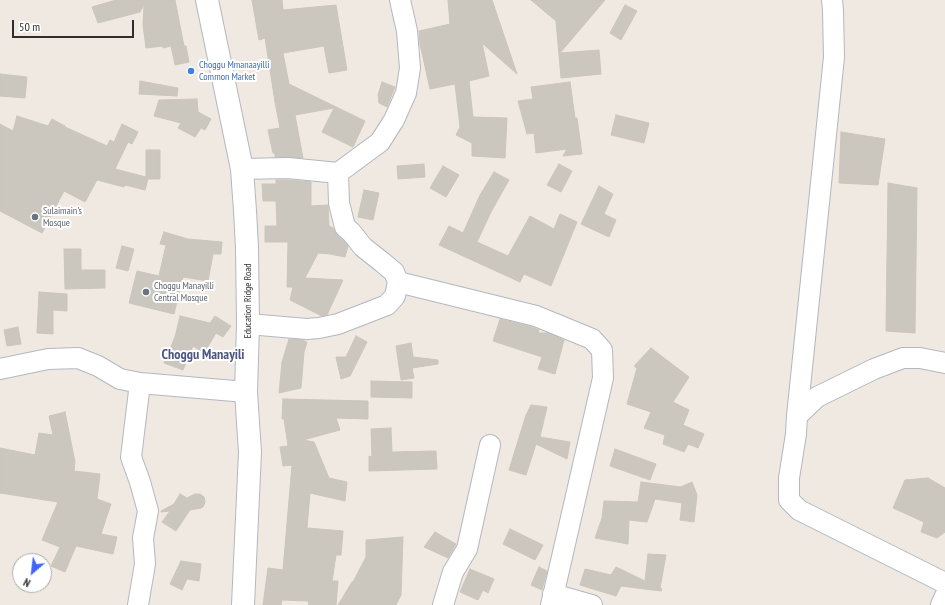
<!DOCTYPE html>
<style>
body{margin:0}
#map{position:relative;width:945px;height:605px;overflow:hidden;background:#efe9e1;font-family:"PT Sans Narrow",sans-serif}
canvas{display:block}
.north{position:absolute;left:12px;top:553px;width:40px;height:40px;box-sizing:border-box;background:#fff;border:1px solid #ababab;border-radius:50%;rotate:208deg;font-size:11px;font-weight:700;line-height:16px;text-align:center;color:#2e2e2e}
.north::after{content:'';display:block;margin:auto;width:14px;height:18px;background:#4264fb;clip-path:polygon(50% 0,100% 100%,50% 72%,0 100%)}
.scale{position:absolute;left:12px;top:20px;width:122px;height:18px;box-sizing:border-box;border:2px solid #2e2e2e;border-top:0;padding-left:5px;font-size:12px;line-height:14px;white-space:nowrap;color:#2e2e2e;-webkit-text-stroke:3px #fff;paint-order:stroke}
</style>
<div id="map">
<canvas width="945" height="605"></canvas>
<div class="north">N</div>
<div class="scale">50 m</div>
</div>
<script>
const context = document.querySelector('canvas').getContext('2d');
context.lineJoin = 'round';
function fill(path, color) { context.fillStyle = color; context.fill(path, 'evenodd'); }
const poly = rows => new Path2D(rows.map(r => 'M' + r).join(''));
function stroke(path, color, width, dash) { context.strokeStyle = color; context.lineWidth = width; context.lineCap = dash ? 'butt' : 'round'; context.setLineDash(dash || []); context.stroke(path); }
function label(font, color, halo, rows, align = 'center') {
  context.font = font + ' "PT Sans Narrow",sans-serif'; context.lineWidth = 4; context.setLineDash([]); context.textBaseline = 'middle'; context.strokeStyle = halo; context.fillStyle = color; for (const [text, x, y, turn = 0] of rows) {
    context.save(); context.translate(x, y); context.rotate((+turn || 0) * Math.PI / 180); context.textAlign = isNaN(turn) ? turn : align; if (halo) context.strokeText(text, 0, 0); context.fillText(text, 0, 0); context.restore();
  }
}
const building = poly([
 [116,0,175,0,184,46,186,46,189,62,175,65,171,46,163,48,163,46,146,48,143,25,144,4,140,12,98,23,92,7,116,0],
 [252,0,282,0,283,10,336,5,347,70,329,73,324,46,283,53,289,84,365,121,353,147,322,132,334,108,295,115,303,158,289,157,275,157,275,153,273,153,268,130,280,128,275,102,265,38,259,40,252,0],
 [448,0,492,0,517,74,482,43,489,76,469,81,473,117,507,118,505,158,472,156,472,143,456,135,460,127,455,84,430,89,420,44,419,31,450,24,448,0],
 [531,0,605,0,560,53,599,50,601,74,561,78,556,21,531,0],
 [625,5,637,11,621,40,610,33,625,5],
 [0,74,27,77,25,98,0,96,0,74],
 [140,81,178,88,177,96,139,94,140,81],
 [382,82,395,87,387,107,379,103,378,95,382,82],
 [570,82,575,118,577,118,582,154,563,156,567,149,536,153,534,133,527,134,518,101,533,99,531,87,570,82],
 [197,99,198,112,211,119,205,130,201,128,195,137,178,128,181,123,154,116,159,100,197,99],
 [616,115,649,123,644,143,611,135,616,115],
 [17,116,48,126,52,119,65,126,65,127,107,146,110,140,114,142,122,124,138,132,132,144,128,142,115,169,146,177,146,150,160,150,160,179,148,179,145,190,125,185,124,187,97,180,85,202,64,191,42,233,0,211,0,124,13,131,17,116],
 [841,132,885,139,878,185,839,183,841,132],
 [424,164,425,177,398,179,397,166,424,164],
 [559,164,572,171,561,192,547,185,559,164],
 [443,166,459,175,446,197,430,188,443,166],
 [494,172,509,180,491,212,477,242,508,256,530,216,554,229,560,214,577,222,551,286,524,274,520,282,439,245,449,226,463,233,480,195,494,172],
 [276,180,288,180,311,182,311,206,328,205,329,226,333,228,337,235,343,240,348,246,345,257,330,254,318,253,305,278,343,280,327,315,322,316,290,300,293,287,287,287,288,242,265,242,265,226,277,226,276,201,263,201,262,184,276,184,276,180],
 [888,183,917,188,915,333,886,331,888,183],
 [599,186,613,194,604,214,616,220,609,237,581,224,599,186],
 [364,190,379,193,373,220,358,217,364,190],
 [164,232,188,239,222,242,221,254,213,254,208,281,183,277,174,314,129,303,137,271,159,276,166,245,160,244,164,232],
 [122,246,134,249,128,271,116,268,122,246],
 [64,249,81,249,81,270,105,270,105,288,65,289,64,249],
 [39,292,67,294,67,311,53,310,53,334,37,333,39,292],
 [180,316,210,323,215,316,231,326,223,337,216,333,204,353,193,346,183,370,164,363,175,337,180,316],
 [500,319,532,327,539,330,538,333,548,333,564,340,555,374,538,369,542,357,493,341,500,319],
 [18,327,21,344,7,346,4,330,18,327],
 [356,336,367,342,350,376,341,379,336,357,346,357,356,336],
 [289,339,302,340,307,342,304,352,301,388,279,393,282,362,289,339],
 [411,343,413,357,438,360,438,364,412,368,414,378,401,380,396,346,411,343],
 [651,348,689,377,673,402,689,410,683,425,704,434,698,448,688,444,684,452,663,444,665,435,644,428,651,412,627,404,637,368,634,366,651,348],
 [371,381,412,382,412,398,371,397,371,381],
 [283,399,368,401,368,419,336,418,340,430,303,440,314,442,329,478,347,482,345,501,310,493,307,528,343,531,341,555,336,555,332,581,338,581,336,605,309,605,308,601,282,600,281,605,263,605,268,568,283,570,292,465,283,466,280,447,288,446,284,419,282,419,283,399],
 [531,405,547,407,540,437,570,442,567,459,536,444,526,475,509,470,526,415,531,405],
 [65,412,75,462,74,471,100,474,97,499,111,504,101,534,117,537,113,554,76,546,65,572,51,566,60,547,42,540,58,502,0,493,0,448,35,455,39,433,53,435,49,416,65,412],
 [391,428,392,452,436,451,437,469,369,471,369,456,372,457,371,429,391,428],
 [615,449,656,464,650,480,610,466,615,449],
 [928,478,945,488,945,532,937,538,921,532,924,522,893,508,905,480,928,478],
 [641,482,681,487,692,482,697,495,694,522,680,520,682,503,655,499,647,522,629,520,628,544,595,538,602,518,604,501,638,502,641,482],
 [180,494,187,498,195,494,200,494,204,497,205,502,203,507,201,508,190,510,176,531,162,522,170,511,161,512,161,511,174,504,180,494],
 [510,529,543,545,535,560,503,544,510,529],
 [435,532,456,544,448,558,424,547,435,532],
 [403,537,401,595,396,605,338,605,352,582,353,582,366,557,366,540,403,537],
 [648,554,666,555,660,588,662,589,661,591,621,586,616,596,580,585,585,569,611,575,616,567,645,581,648,554],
 [181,561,201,564,199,581,187,579,182,590,170,584,181,561],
 [539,567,547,571,542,590,531,585,539,567],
 [470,569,494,579,488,593,483,590,478,600,460,592,470,569]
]);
fill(building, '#cbc7bf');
stroke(building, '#cbc5ba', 1);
const street = poly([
 [832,0,833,10,834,57,797,416,796,434,789,478,789,500,799,510,945,583],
 [242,169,288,168,338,173,339,203,345,227,351,232,363,247,382,262,394,272,398,282,536,316,592,339,602,350,603,378,551,605],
 [338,173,380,142,394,120,406,93,410,68,407,31,400,0],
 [248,324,307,329,319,328,338,324,387,305,395,296,398,282],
 [0,369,48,359,78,358,98,366,120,379,140,383,246,392],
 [797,416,817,397,874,369,903,358,920,358,945,363],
 [553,594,592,605],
 [138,605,145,564,143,538,148,511,140,482,131,457,140,383],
 [443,605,453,572,467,549,490,445],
 [941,605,945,596]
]);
const secondary = poly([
 [207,0,242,169,245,211,247,247,248,324,246,392,250,452,243,605]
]);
stroke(street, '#b4b7c1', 22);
stroke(secondary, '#b4b7c1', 24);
stroke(street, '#fff', 20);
stroke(secondary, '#fff', 22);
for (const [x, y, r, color] of [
 [191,71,4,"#3f7fe0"],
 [35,217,4,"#6b7280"],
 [146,292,4,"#6b7280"]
]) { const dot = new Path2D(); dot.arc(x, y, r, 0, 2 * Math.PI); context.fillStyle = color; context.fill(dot); stroke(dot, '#fff', 1.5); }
label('10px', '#366cbe', '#fff', [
 ["Choggu Mmanaayilli",199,65],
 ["Common Market",199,77]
], 'left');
label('10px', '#5b616d', '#fff', [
 ["Sulaimain's",43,211],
 ["Mosque",43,223],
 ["Choggu Manayilli",154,286],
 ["Central Mosque",154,298]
], 'left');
label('10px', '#2e2e2e', '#fff', [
 ["Education Ridge Road",248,301,-90]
]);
label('bold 14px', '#4d5680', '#fff', [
 ["Choggu Manayili",203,355]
]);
</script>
